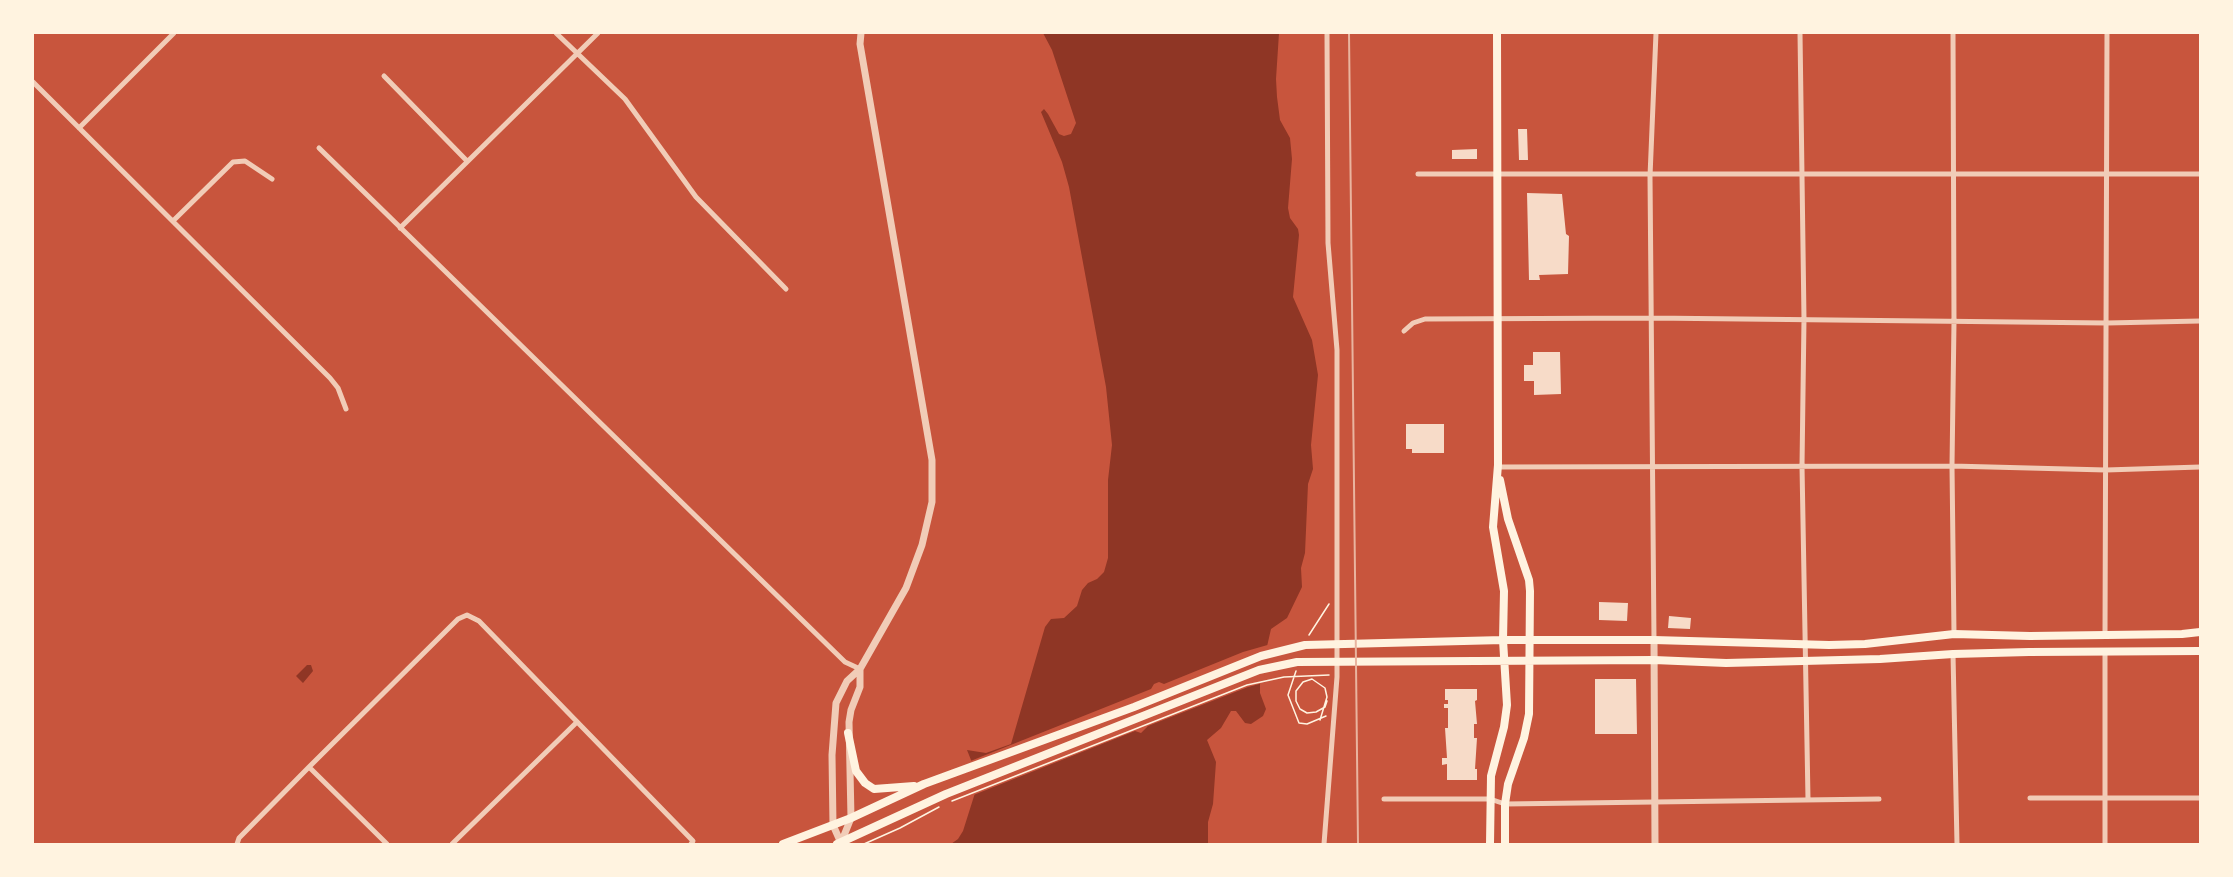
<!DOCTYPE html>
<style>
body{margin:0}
#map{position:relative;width:2233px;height:877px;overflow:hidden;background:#c8553d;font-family:"Nunito Sans",sans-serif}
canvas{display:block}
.frame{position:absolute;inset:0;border:34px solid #fff3e0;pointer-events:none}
</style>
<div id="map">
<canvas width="2233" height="877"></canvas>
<div class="frame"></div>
</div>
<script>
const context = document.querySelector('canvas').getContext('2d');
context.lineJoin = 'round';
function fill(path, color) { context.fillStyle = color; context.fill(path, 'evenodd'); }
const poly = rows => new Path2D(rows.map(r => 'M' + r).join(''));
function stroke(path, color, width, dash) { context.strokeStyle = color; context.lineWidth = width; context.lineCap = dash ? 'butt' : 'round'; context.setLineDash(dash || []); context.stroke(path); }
fill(poly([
 [1043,33,1279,33,1276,79,1277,97,1280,120,1290,138,1292,159,1288,208,1290,218,1298,229,1299,235,1293,297,1312,340,1318,375,1311,445,1313,469,1308,484,1305,553,1301,568,1302,587,1287,618,1271,629,1260,677,1260,693,1266,709,1263,716,1251,724,1245,723,1236,711,1231,711,1221,728,1207,740,1216,762,1213,804,1208,822,1208,844,951,844,958,839,963,831,975,793,975,770,967,750,986,753,1011,744,1045,627,1051,619,1064,618,1077,606,1082,590,1088,583,1097,579,1104,572,1108,558,1108,480,1112,445,1106,387,1069,187,1062,162,1041,112,1044,109,1048,114,1059,134,1064,136,1071,134,1076,123,1052,50],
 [307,665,311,665,313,671,303,683,296,676]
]), '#8f3625');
fill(poly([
 [1271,644,1263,683,1248,687,1148,726,1141,733,1135,731,971,796,973,777,968,762,1151,689,1154,684,1159,682,1164,684,1243,652]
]), '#c8553d');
fill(poly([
 [1518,129,1527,129,1528,160,1519,160],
 [1477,149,1477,159,1452,159,1452,150],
 [1527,193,1562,194,1566,234,1569,236,1568,274,1539,275,1540,280,1529,280],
 [1533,352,1560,352,1561,394,1534,395,1534,381,1524,381,1524,365,1533,365],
 [1406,424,1444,424,1444,453,1412,453,1412,449,1406,449],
 [1599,602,1628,603,1627,621,1599,620],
 [1669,616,1691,618,1690,629,1668,628],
 [1595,679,1636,679,1637,734,1595,734],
 [1445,689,1477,689,1477,700,1475,701,1477,724,1474,724,1474,738,1477,738,1475,769,1477,769,1477,780,1447,780,1447,764,1442,765,1442,758,1447,758,1445,728,1448,728,1448,708,1444,708,1444,704,1448,704,1448,700,1445,700]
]), '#f7dbc8');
stroke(poly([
 [1309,635,1329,604],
 [1296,671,1288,695,1299,723,1307,724,1326,716],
 [1320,720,1327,697,1325,688,1312,679,1303,682,1296,691,1296,701,1300,709,1307,713,1316,712,1325,707,1327,701],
 [952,801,1247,685,1284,677,1329,675],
 [864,844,900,828,939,807]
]), '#fff3e0', 1.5);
stroke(poly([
 [556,33,625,99,696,197,786,289],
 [1800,33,1804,319,1802,466,1808,799],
 [1953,33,1954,322,1952,466,1954,634],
 [384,76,467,161],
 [33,82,330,378,338,388,346,409],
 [79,128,174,33],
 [319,148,845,662,860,669],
 [1418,174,2200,174],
 [173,221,233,162,245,161,272,179],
 [400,228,598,33],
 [1404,331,1413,323,1425,319,1651,318,2107,323,2200,321],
 [1498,467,1952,466,2106,470,2200,467],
 [2105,634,2107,33],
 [1654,640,1650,176,1656,33],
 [2105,652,2105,844],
 [1953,654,1957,844],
 [309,767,387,844],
 [2030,798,2200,798],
 [1384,799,1490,799,1505,804,1879,799],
 [237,844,239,838,309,767,458,619,467,615,479,621,693,841,691,844],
 [452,844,577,722],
 [1324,844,1337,677,1337,350,1328,243,1327,33]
]), '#f1ccb7', 5);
stroke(poly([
 [1654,640,1655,844],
 [841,843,833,825,832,755,836,703,847,681,860,669,906,588,922,545,932,502,932,460,860,44,861,33],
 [841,843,851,818,849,722,851,710,860,687,860,669]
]), '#f1ccb7', 7);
stroke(poly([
 [1500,480,1508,519,1529,580,1530,591,1529,714,1524,738,1508,784,1505,804,1505,844],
 [848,733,856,771,865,783,874,789,914,786],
 [783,844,851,818,924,784,1134,707,1261,656,1305,645,1503,640,1654,640,1829,645,1865,644,1954,634,2030,636,2182,634,2200,632],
 [837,844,946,794,1259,670,1297,662,1654,660,1726,663,1880,659,1953,654,2029,652,2200,651],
 [1490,844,1491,776,1504,727,1507,705,1503,640,1504,591,1493,527,1498,465,1497,33]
]), '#fff3e0', 8);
stroke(poly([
 [1349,33,1358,844]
]), '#e9b49f', 2);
</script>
